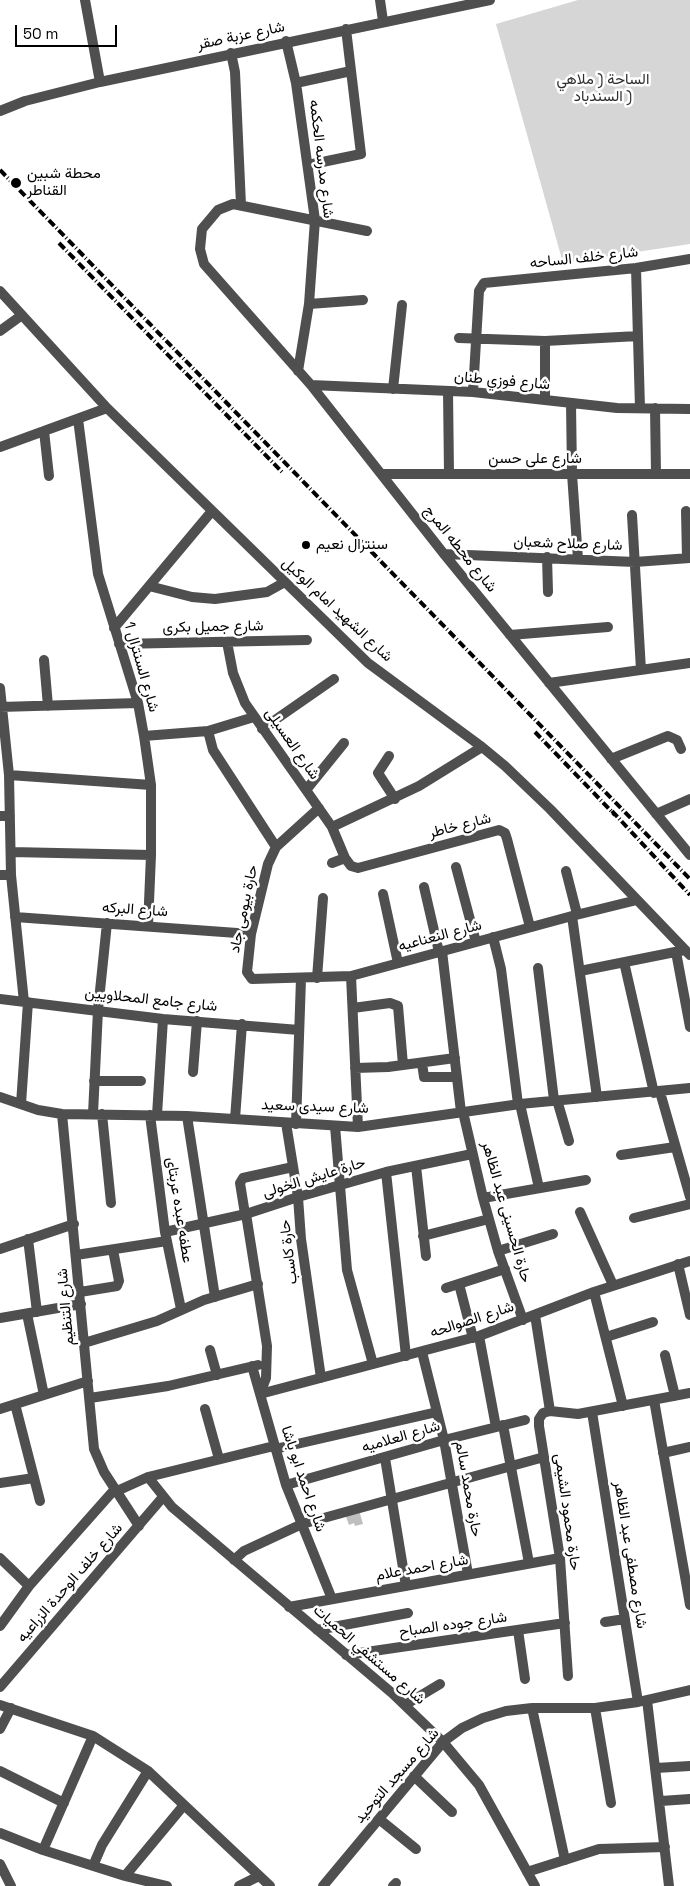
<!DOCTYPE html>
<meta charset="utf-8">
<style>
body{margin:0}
#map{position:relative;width:690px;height:1886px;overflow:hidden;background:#fff;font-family:"Space Grotesk",sans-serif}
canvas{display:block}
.scale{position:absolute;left:15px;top:25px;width:102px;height:22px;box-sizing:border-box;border:2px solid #000;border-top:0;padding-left:6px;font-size:15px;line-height:18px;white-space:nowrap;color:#000;-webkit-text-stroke:4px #fff;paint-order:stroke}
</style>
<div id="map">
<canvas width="690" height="1886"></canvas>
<div class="scale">50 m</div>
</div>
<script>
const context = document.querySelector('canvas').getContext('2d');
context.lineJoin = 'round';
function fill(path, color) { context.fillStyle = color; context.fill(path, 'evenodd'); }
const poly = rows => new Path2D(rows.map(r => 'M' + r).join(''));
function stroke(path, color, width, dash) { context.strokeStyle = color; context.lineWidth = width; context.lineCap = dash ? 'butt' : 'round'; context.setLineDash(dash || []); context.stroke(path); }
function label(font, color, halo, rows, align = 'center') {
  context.font = font + ' "Space Grotesk",Vazirmatn,sans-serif'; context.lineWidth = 5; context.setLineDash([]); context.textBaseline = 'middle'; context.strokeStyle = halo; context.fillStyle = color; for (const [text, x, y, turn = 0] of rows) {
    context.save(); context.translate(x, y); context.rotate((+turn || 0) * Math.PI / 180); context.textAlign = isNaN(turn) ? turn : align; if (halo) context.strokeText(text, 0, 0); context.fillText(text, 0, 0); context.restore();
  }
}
fill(poly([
 [578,0,690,0,690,244,563,263,496,24]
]), '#d6d6d6');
fill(poly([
 [359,1510,363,1524,355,1526,354,1523,349,1525,345,1514]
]), '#bfbfbf');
stroke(poly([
 [85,0,100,82],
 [380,0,383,21],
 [286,41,296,83,315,220,309,304,298,371],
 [231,53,235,72,241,205],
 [296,83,351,71],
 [0,111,25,101,100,82,490,0],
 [308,165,361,154,346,29],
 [367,231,233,204,218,210,202,229,200,249,204,264,311,385,444,554,690,855],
 [636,268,640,408],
 [0,291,107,408,368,663,482,747,505,766,550,809,690,955],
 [309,304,363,300],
 [0,331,22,315],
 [459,338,545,341,638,336],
 [311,385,473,392,617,408,690,409],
 [393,389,402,305],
 [448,391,449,474],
 [473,392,479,291,484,283,636,268,690,259],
 [545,400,545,341],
 [571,403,572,474,578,559],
 [655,408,656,474],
 [78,419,98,574,138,703,144,736,151,785,151,855,148,926],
 [44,431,49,476],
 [0,447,107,408],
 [381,474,690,474],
 [686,511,687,558],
 [632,515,641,670],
 [444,554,635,562,690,558],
 [547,557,548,592],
 [149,586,192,597,215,599,267,592,285,582],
 [114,628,212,511],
 [510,635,608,627],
 [227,642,233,673,245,703,332,827,345,858],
 [119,644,307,640],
 [44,660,48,706],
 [549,683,690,663],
 [0,688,9,775,11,875,24,1002],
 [0,707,138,703],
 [262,729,334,679],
 [208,731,213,750,276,847],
 [144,736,208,731,254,717],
 [389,756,378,773,395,799],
 [611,759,668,736,677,740,681,749],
 [9,775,151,785],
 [306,790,344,743],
 [319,808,276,847,268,864,251,934,247,972,252,979,351,976,572,916,637,900],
 [656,814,690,799],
 [0,816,10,816],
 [332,827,419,786,482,747],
 [11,852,151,855],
 [332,863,345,858,351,866,358,868,499,830,505,833,507,839,530,927],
 [456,867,476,942],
 [566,871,577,914],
 [0,875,11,875],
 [424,887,439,952],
 [383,894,398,963],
 [572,916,597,1097],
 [15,917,251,934],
 [493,937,501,969,518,1104],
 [442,951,461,1112],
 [676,952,690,1027],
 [624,962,654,1093],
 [538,968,554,1100],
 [580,971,685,950],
 [351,976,358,1127],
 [317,978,323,898],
 [0,999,163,1019,299,1030],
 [353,1008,390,1003,398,1006,403,1065],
 [422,1063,424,1077,457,1077],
 [355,1068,388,1067,455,1058],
 [193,1072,197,1021],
 [94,1081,141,1081],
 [660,1092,690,1197],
 [0,1097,38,1110,62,1114,187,1116,358,1127,520,1104,690,1088],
 [557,1100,569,1141],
 [21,1104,28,1002],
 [520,1104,539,1188],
 [463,1112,483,1198,498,1251,523,1320],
 [62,1114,94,1449,104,1472,139,1526],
 [93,1114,98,1010,107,923],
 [102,1114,111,1203],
 [150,1115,165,1232,181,1309],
 [157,1115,163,1019],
 [187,1116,215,1297],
 [235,1119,242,1024],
 [286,1123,298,1197,301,1239,321,1378],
 [296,1124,301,979],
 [335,1126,347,1270,373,1364],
 [621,1155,675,1147],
 [416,1166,426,1256],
 [386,1172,406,1356],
 [483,1198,586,1180],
 [580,1212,613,1285],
 [245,1214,240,1183,243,1178,293,1167],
 [246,1214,267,1346,266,1378,260,1394],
 [634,1218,690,1204],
 [165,1232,246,1214,298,1197,386,1172,472,1154],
 [423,1236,489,1219],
 [28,1239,37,1312],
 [0,1249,74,1224],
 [498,1251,553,1234],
 [76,1255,167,1241],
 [678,1264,690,1315],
 [459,1284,473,1338],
 [446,1288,505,1269],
 [80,1292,117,1286,119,1281,113,1250],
 [594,1292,623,1406],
 [27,1314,44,1395],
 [535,1315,550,1411],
 [0,1318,81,1304],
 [479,1336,496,1427],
 [606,1337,653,1322],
 [84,1343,157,1321,204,1300,258,1284],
 [210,1350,217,1375],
 [422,1352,444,1440,468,1574],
 [665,1355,675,1396],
 [252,1366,286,1485,332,1599],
 [260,1394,479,1336,594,1292,690,1261],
 [90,1398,168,1386,258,1365],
 [654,1400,690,1605],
 [15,1404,40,1501],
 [0,1409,88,1381],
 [205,1409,219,1459],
 [550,1411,543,1413,539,1419,539,1426,560,1558,568,1676],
 [550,1411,578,1414,690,1393],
 [592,1412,638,1702],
 [503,1425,529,1563],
 [275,1449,437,1412],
 [663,1453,690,1447],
 [385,1458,406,1586],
 [148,1477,172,1507,392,1693,443,1742,479,1785,535,1886],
 [0,1483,34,1478],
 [286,1485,444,1440,525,1420],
 [117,1491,148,1477,274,1446],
 [0,1558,29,1586],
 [234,1560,244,1551,302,1524,544,1457],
 [289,1607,560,1558],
 [605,1622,625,1619],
 [0,1626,29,1586,115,1489],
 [317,1630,408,1613],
 [518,1630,525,1679],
 [346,1655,565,1623],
 [0,1687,163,1497],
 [647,1700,669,1886],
 [0,1705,93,1736,148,1771,270,1886],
 [405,1705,440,1684],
 [532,1708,565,1860],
 [595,1708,611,1803],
 [0,1729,11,1708],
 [656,1768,690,1766],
 [0,1771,64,1803],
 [414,1776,452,1812],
 [661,1801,690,1799],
 [379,1819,416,1849],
 [0,1833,43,1850,125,1876,167,1886],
 [43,1850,93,1736],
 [0,1864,11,1886],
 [93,1866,102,1845,148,1771],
 [527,1872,599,1849,665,1847],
 [125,1876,184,1805],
 [239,1886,259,1876],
 [323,1886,443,1742,462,1728,483,1718,506,1711,532,1708,595,1708,638,1702,690,1690],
 [393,1886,396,1883]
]), '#4f4f4f', 10);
stroke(poly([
 [0,170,690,879],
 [59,243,282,472],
 [535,732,615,815],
 [612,811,690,895]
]), '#000', 4, [8, 2.5, 1, 2.5]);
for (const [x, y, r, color] of [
 [16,183,6,"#000"],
 [306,545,5,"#000"]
]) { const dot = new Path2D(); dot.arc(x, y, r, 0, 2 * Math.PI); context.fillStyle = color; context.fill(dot); stroke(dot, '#fff', 2); }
label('15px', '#000', '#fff', [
 ["شارع عزبة صقر",241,36,-12],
 ["شارع مدرسه الحكمه",321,159,83],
 ["شارع خلف الساحه",584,258,-6],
 ["شارع فوزي طنان",502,381,5],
 ["شارع على حسن",535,459],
 ["شارع صلاح شعبان",568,544,2],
 ["شارع محطه المرج",460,549,51],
 ["شارع الشهيد امام الوكيل",337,610,43],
 ["شارع جميل بكرى",213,627,-1],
 ["شارع السنترال 1",141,667,74],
 ["شارع العسيلى",292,744,55],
 ["شارع خاطر",460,826,-14],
 ["حارة بيومى جاد",244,909,-78],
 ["شارع البركه",135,910,4],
 ["شارع النعناعيه",440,936,-15],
 ["شارع جامع المحلاويين",151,1000,6],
 ["شارع سيدى سعيد",315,1107,2],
 ["حارة عايش الخولى",314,1178,-17],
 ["عطفه عبده عربتاى",179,1210,81],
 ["حارة الحسينى عبد الظاهر",506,1212,74],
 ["حارة كاسب",289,1252,-97],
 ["شارع التنظيم",66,1307,-95],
 ["شارع الصوالحه",472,1320,-18],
 ["شارع العلاميه",401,1437,-16],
 ["شارع احمد ابو باشا",303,1479,71],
 ["حارة محمد سالم",468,1489,80],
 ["حارة محمود الشيمى",567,1512,82],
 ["شارع مصطفى عبد الظاهر",630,1555,81],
 ["شارع احمد علام",422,1568,-10],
 ["شارع خلف الوحدة الزراعيه",70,1583,-49],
 ["شارع جوده الصباح",453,1625,-8],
 ["شارع مستشفي الحميات",369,1655,41],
 ["شارع مسجد التوحيد",397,1776,-49]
]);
label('15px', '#2d2d2d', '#fff', [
 ["الساحة ( ملاهي",603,80],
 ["السندباد )",603,97]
]);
label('15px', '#000', '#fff', [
 ["محطة شبين",27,174],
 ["القناطر",27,191],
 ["سنترال نعيم",316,545]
], 'left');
</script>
